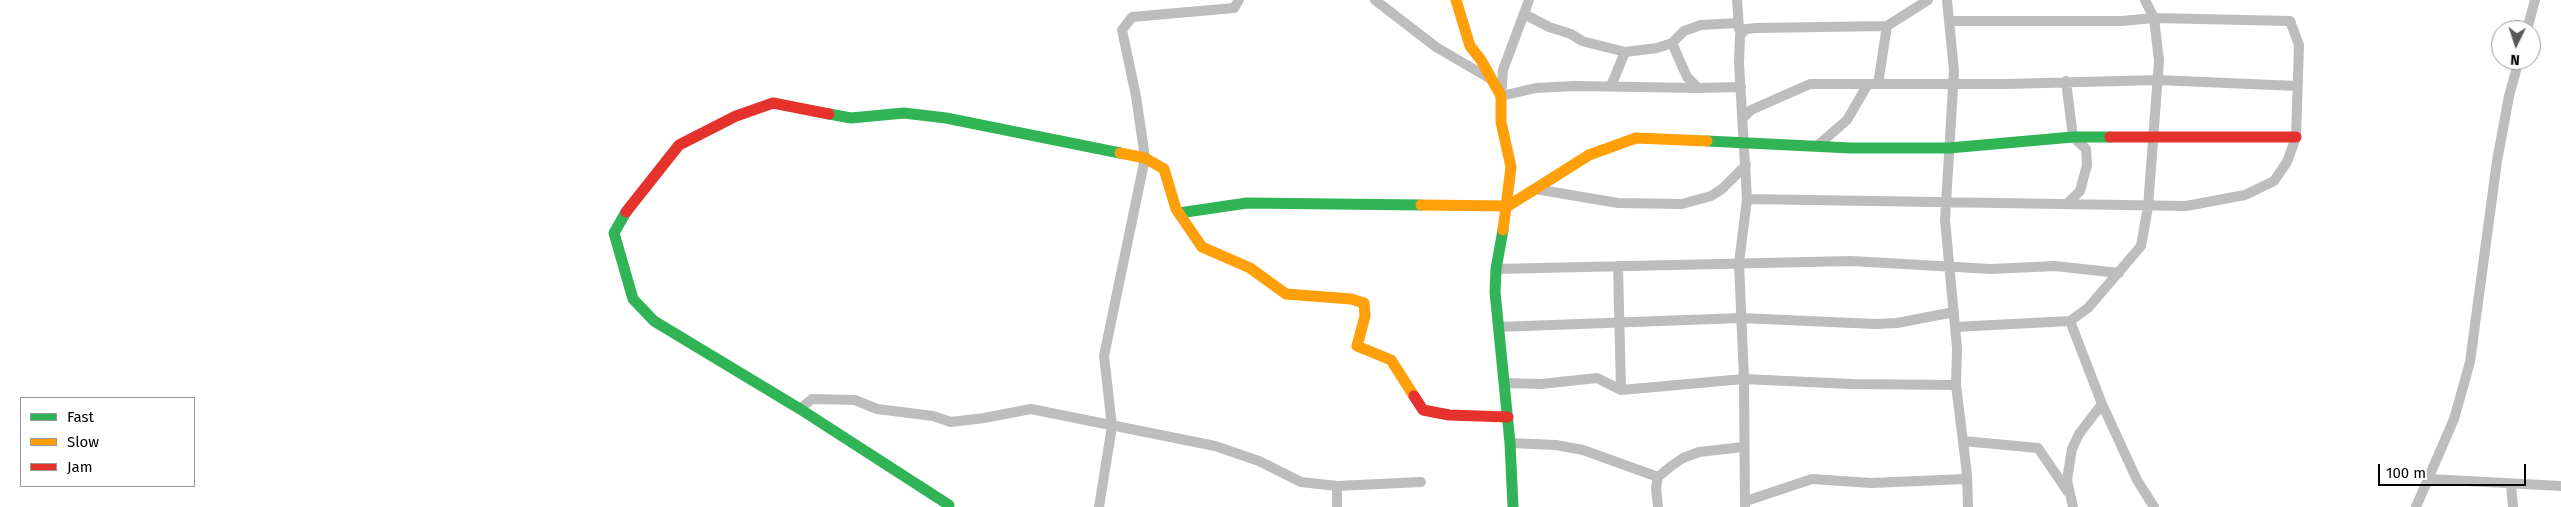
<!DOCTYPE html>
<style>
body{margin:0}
#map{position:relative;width:2561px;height:507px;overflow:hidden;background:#fff;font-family:"Fira Sans",sans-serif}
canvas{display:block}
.legend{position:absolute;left:20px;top:397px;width:175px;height:90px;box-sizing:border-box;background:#fff;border:1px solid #999;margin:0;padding:6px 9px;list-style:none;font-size:15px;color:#000}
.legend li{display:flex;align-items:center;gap:10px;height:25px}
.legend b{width:25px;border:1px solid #999}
.north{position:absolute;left:2491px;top:20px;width:50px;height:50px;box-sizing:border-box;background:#fff;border:1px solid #999;border-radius:50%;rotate:184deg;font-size:14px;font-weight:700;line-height:20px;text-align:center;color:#000}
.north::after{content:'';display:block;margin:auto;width:18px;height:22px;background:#595959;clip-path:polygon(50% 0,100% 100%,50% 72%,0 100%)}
.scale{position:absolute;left:2378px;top:464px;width:148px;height:22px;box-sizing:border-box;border:2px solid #000;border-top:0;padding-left:6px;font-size:15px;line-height:18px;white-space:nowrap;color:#000;-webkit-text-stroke:4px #fff;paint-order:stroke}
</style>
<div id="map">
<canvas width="2561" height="507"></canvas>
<ul class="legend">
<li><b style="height:6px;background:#30b455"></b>Fast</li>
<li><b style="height:6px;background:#ff9f0a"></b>Slow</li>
<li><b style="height:6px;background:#e5322d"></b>Jam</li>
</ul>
<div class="north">N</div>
<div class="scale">100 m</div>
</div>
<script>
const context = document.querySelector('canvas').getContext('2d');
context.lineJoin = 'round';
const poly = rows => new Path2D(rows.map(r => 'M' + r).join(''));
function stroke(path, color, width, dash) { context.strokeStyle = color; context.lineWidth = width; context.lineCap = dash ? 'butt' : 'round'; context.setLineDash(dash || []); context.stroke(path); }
stroke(poly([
 [1375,0,1436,47,1489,78],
 [1529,0,1503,70,1501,96,1536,88,1574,86,1698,88],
 [1737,0,1739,29],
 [1947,0,1954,71,1945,220,1957,348,1956,385,1967,474,1968,507],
 [1524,14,1549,27,1571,34,1582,41,1625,52,1657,48,1672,43,1687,77,1698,88,1741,87],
 [2527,30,2535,0],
 [1672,43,1684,31,1701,25,1738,23],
 [2066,81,2073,137,2086,149,2087,165,2080,191,2069,202],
 [1878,84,2007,84,2158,80,2296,86],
 [1611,86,1625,52],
 [1743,118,1751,110,1810,84,1878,84,1887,26,1928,0],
 [1817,146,1847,120,1868,84],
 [1535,189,1618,203,1682,204,1711,196,1722,189,1746,165],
 [1747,199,2186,206,2245,195,2274,181,2287,162,2296,137,2299,45,2290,21,2154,18,2122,21,1949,21],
 [1618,266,1621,390],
 [1496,269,1851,261,1991,269,2055,266,2119,273],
 [2070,321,2102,404,2137,480,2154,507],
 [1498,327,1741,318,1875,324,1897,323,1954,312],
 [1955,327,2070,321,2088,308,2141,246,2148,207,2159,61,2154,18,2145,0],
 [1505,383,1541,384,1597,378,1621,390,1744,379,1852,384,1956,385],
 [800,409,812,399,855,400,877,409,933,416,951,422,984,418,1031,409,1215,446,1259,461,1301,482,1337,486],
 [1963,441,2038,448,2068,492],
 [1510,443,1556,445,1583,450,1658,477],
 [2429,479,2561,486],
 [2511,484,2513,507],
 [1746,501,1812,479,1871,483,1966,479],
 [1099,507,1112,426,1104,356,1145,158,1136,96,1122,30,1132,17,1234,8,1239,0],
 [1337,507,1337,486,1421,482],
 [1658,507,1656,488,1658,477,1670,467,1683,458,1699,452,1743,447],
 [1745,507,1744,379,1739,263,1747,199,1739,63,1740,35,1746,29,1757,28,1887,26],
 [2073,507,2067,480,2072,449,2079,434,2102,404],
 [2416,507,2454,419,2470,362,2497,161,2509,96,2519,60]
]), '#bdbdbd', 10);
stroke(poly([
 [829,114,851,118,904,113,946,118,1120,153],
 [1707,141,1851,148,1949,148,2073,137,2110,137],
 [626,212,614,233,633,299,654,321,800,409,949,505],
 [1179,213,1247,203,1421,205],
 [1503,230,1496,269,1495,292,1510,443,1513,507]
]), '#30b455', 11);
stroke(poly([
 [1456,0,1470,46,1481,60,1501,96,1501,122,1511,167,1503,230],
 [1120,153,1145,158,1164,169,1176,209,1202,247,1250,268,1286,294,1351,299,1364,303,1365,316,1357,346,1391,360,1414,396],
 [1421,205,1508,206,1589,155,1636,138,1707,141]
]), '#ff9f0a', 11);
stroke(poly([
 [2110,137,2296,137],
 [626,212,679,145,736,116,773,103,829,114],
 [1414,396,1423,410,1449,415,1508,417]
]), '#e5322d', 11);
</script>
